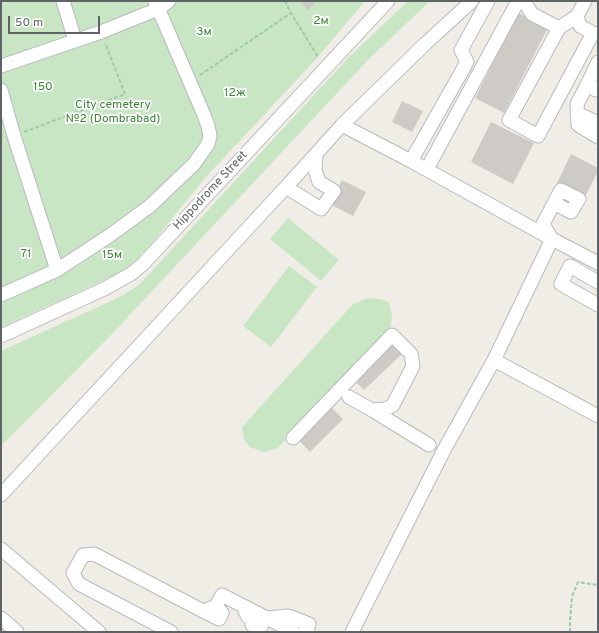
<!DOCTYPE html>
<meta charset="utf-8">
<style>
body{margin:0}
#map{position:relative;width:599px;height:633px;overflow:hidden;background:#f0ede6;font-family:Overpass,sans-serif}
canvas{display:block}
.frame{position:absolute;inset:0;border:2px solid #5e6366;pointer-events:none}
.scale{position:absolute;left:8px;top:16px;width:92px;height:18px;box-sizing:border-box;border:2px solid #5e6366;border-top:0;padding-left:5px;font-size:12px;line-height:14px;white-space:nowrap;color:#5e6366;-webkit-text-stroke:3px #fff;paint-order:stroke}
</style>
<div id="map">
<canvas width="599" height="633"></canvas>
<div class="frame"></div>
<div class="scale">50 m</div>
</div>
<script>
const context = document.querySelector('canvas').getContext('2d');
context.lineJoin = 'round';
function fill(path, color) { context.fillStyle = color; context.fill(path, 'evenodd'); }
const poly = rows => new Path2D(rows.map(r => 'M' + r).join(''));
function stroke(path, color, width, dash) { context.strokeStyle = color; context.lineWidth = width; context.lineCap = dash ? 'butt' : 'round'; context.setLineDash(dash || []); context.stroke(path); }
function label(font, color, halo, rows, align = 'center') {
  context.font = font + ' Overpass,sans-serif'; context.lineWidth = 3.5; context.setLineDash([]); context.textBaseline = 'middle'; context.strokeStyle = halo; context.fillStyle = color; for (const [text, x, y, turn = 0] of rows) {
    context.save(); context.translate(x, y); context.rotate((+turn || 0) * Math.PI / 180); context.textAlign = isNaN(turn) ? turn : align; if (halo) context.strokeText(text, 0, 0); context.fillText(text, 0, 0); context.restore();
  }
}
fill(poly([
 [1,1,365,1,318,57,205,178,153,242,134,262,122,271,111,277,1,327],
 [408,1,430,1,368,60,111,335,1,446,1,351,109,302,123,295,139,285,349,57],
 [288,218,339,260,321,281,270,239],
 [289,266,317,287,271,347,243,326],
 [368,298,380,299,389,302,392,317,390,329,278,448,264,452,250,447,244,440,242,427,353,304]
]), '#c8e6c4');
fill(poly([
 [302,1,317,1,308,10,301,2],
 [519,13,548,28,504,113,475,98],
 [402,101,423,111,412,132,392,122],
 [491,122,534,143,513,184,471,162],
 [571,154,598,168,598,171,584,199,556,185],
 [342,180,366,192,353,216,330,204],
 [393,343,403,353,364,390,354,380],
 [330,406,343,419,310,452,297,438]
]), '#cecac6');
const minor = poly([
 [63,1,75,40],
 [527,6,532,14,559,28,577,16,585,1],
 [559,28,509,120,538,136,593,33,580,26,577,16],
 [1,66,101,32,158,9,169,1],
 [587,85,598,62],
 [598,87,596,90,587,85,577,104,578,125,598,137],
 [1,90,14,136,57,270],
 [577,113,598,123],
 [316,155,315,170,319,182,334,191,321,209,286,187,342,125],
 [411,161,467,62,461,50,488,1],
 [427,169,518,1],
 [554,203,571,212,579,199,561,190,554,203,543,224,552,239,598,263],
 [598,282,570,266,561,284,598,305],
 [1,295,57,270,109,236,150,206,194,164,208,144,210,136,208,126,204,115,155,1],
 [1,336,104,289,131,274,143,264,388,1],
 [494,360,598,416],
 [372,410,429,445],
 [293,438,392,335,411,354,413,366,393,405,386,409,372,410,349,397],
 [1,495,286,187],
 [1,549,99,632],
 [216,606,222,613,219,619,203,611,216,606,222,595,294,632],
 [245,611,248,617,255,620,252,625,260,629,265,618,289,616,309,624,306,630,308,632],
 [1,618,17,632],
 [171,632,79,584,73,573,83,555,94,554,203,611],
 [352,632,444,450,494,360,552,239,411,161,342,125,425,44,472,1]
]);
stroke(minor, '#b7b9bd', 15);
stroke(poly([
 [285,1,291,13,318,57],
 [200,75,291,13],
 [24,132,125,94,105,43],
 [570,632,570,621,572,597,578,582,598,585]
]), '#9ecaa5', 2, [4, 2]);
stroke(minor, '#fff', 13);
label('12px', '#3d8437', '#fff', [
 ["2м",321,22],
 ["3м",204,33],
 ["150",43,88],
 ["12ж",235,94],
 ["City cemetery",113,106],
 ["№2 (Dombrabad)",113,120],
 ["71",26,255],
 ["15м",112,256]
]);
label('12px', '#5e6366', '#fff', [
 ["Hippodrome Street",211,191,-47]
]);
</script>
